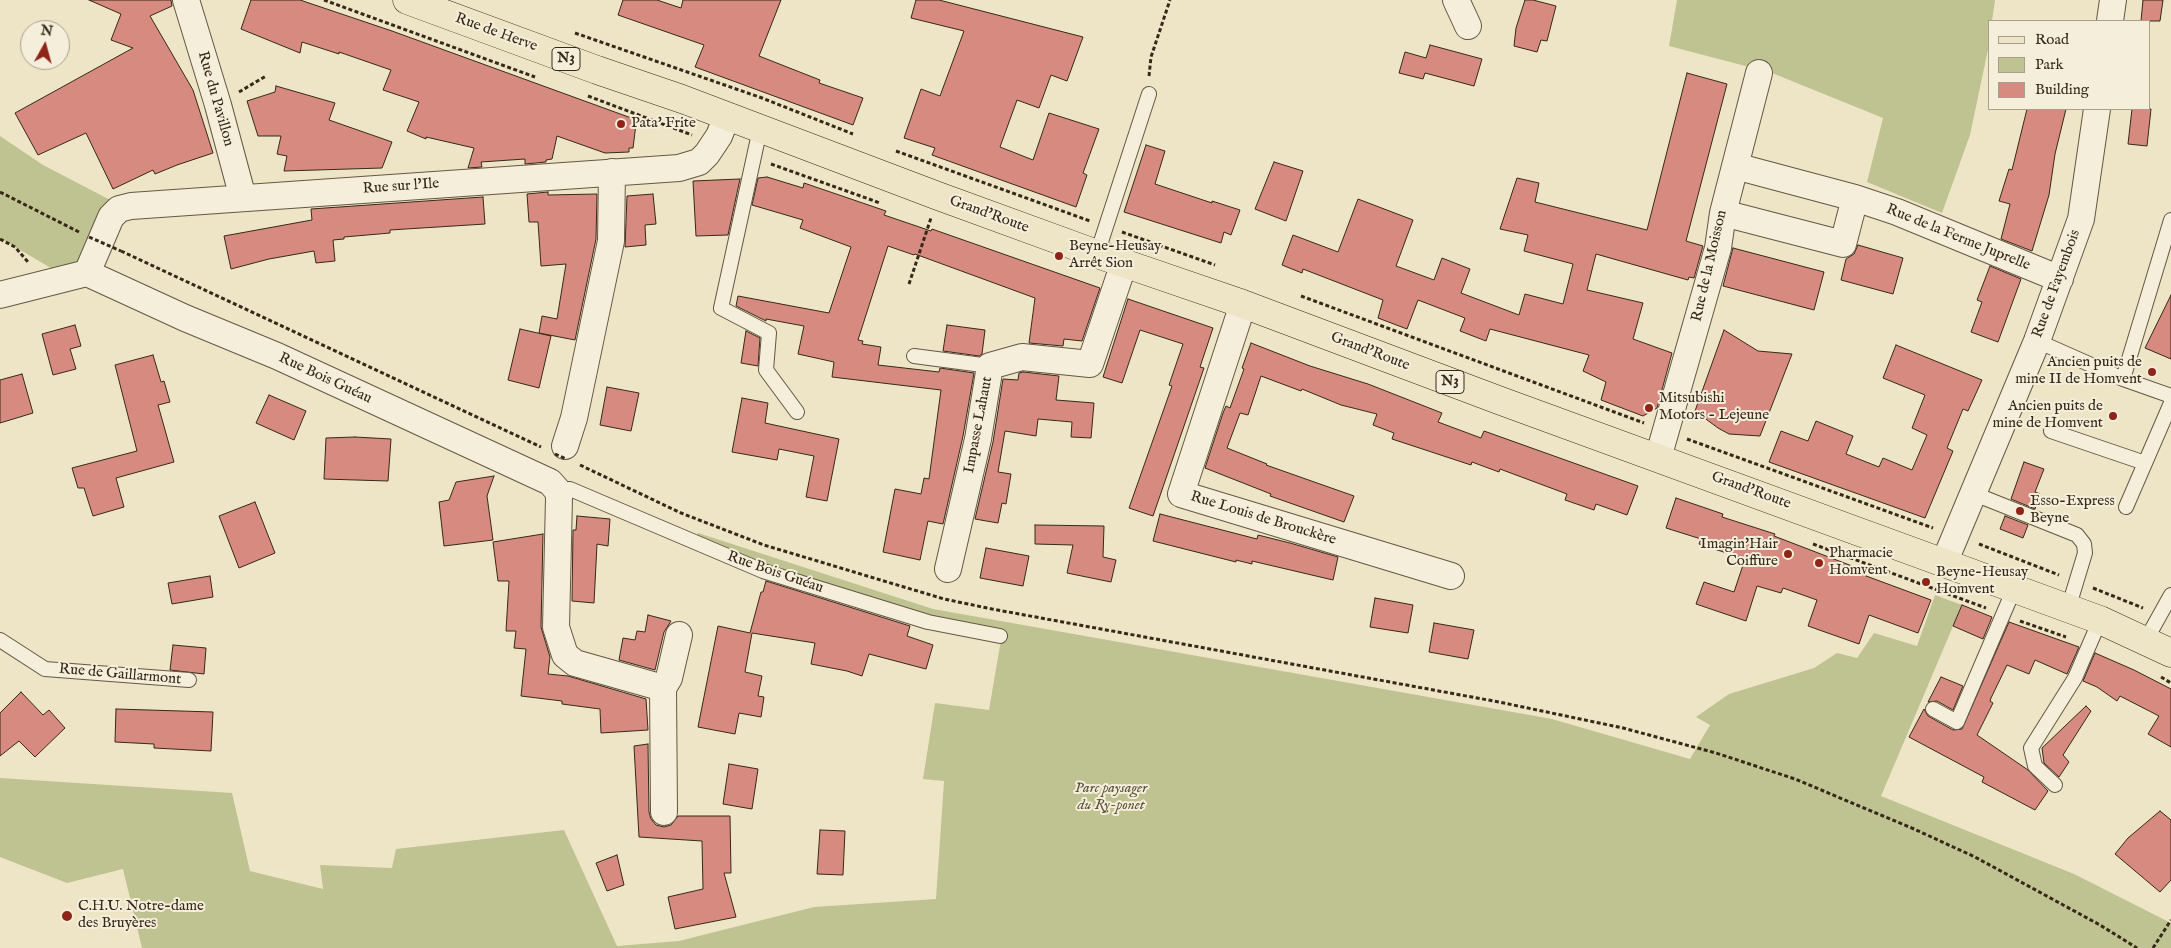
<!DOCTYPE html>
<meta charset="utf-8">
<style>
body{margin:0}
#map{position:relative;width:2171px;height:948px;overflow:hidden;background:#eee5c6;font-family:"IM FELL English",serif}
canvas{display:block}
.legend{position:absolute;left:1988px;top:20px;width:162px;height:90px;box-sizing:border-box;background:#f4eeda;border:1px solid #a89f8d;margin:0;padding:6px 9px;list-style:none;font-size:15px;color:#372819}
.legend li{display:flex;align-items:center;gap:10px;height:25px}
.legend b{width:25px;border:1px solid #a89f8d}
.north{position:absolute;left:20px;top:20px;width:50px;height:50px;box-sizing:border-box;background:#f4eeda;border:1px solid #a89f8d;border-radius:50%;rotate:7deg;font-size:14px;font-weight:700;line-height:20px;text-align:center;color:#372819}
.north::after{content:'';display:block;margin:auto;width:18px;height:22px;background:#8f2418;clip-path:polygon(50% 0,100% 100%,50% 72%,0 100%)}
</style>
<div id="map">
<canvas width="2171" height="948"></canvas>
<ul class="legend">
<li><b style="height:6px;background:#eee5c6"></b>Road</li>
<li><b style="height:14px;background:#bfc391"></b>Park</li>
<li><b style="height:14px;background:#d68a80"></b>Building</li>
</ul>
<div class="north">N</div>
</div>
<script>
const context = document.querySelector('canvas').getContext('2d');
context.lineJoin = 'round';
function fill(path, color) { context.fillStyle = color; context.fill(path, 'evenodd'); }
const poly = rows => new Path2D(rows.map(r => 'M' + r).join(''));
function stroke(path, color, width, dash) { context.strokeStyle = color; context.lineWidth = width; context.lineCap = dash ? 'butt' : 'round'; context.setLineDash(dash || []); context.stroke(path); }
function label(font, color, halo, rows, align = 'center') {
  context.font = font + ' "IM FELL English",serif'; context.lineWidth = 4; context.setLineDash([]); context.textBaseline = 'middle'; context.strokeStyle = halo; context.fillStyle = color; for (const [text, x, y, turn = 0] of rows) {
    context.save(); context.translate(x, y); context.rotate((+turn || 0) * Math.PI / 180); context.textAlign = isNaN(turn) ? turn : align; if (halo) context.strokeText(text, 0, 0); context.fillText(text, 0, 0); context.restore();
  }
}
fill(poly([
 [1677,0,1995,0,1992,21,1990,21,1990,40,1970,135,1942,213,1867,182,1883,118,1772,73,1669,46],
 [0,136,43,165,118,204,78,284,0,238],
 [698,533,933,609,1552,719,1690,759,1710,725,1696,717,1729,694,1814,668,1837,653,1857,658,1874,633,1917,646,1935,595,1962,605,1881,796,2074,874,2171,923,2171,948,142,948,123,869,67,883,0,857,0,778,232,793,250,871,323,889,320,865,392,868,396,849,564,830,617,946,679,941,814,907,936,899,944,781,923,779,935,703,989,710,1002,634,929,619,696,541]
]), '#bfc391');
const building = poly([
 [89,0,171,0,172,6,150,16,193,90,213,153,177,165,155,174,153,170,113,189,86,133,38,155,15,113,133,48,111,40,121,14,89,0],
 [251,0,300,0,392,31,634,119,633,123,636,124,633,148,629,148,629,152,605,153,557,136,552,159,546,160,546,162,525,164,525,159,481,162,482,167,468,168,474,148,426,137,426,139,407,131,419,102,383,90,391,70,339,52,339,54,302,42,300,53,241,29,251,0],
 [623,0,657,0,681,8,683,0,781,0,759,56,820,80,819,83,863,98,853,125,695,67,704,45,618,15,623,0],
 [916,0,939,0,1083,37,1067,81,1051,75,1039,108,1017,100,1000,147,1033,160,1049,113,1099,129,1083,173,1087,175,1076,207,932,155,935,148,904,138,921,89,940,96,964,31,911,18,916,0],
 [1525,0,1533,0,1556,6,1547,41,1541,40,1537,52,1514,46,1516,28,1525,0],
 [2143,0,2163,0,2160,21,2141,21,2143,0],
 [1430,45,1482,59,1474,86,1425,73,1423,79,1399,73,1405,52,1426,58,1430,45],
 [1687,73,1727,84,1686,241,1703,246,1694,278,1689,277,1688,280,1596,254,1587,290,1643,303,1633,339,1672,353,1657,408,1643,416,1601,400,1606,382,1583,371,1589,355,1490,329,1486,341,1460,331,1465,318,1418,300,1407,329,1378,318,1383,300,1303,269,1302,273,1282,265,1293,235,1338,252,1358,199,1413,220,1396,266,1434,280,1442,258,1470,269,1461,293,1519,315,1525,294,1563,304,1573,264,1524,251,1528,235,1500,229,1517,178,1539,183,1535,202,1647,230,1687,73],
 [276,86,335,103,329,120,392,142,382,168,284,171,287,156,277,154,281,136,258,136,247,101,275,92,276,86],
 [2027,109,2066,109,2055,154,2049,195,2032,251,2001,239,2010,204,1999,201,2009,169,2012,170,2027,109],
 [2132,109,2151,109,2147,146,2128,144,2132,109],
 [1146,145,1165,151,1155,184,1212,203,1212,201,1240,210,1231,235,1224,232,1221,243,1124,212,1146,145],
 [1274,162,1303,171,1286,221,1255,209,1274,162],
 [767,177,803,188,804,183,886,211,884,215,931,231,932,229,1100,288,1082,341,1064,339,1063,346,1029,343,1035,298,915,254,914,255,888,246,858,340,863,341,862,344,881,347,878,365,939,372,940,368,974,373,963,436,943,524,928,521,920,560,883,552,895,489,921,494,924,478,929,479,941,390,832,377,834,362,798,354,804,326,766,319,766,321,736,306,738,296,829,313,851,247,800,228,803,220,752,205,758,178,767,177],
 [740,179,728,235,696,236,693,181,740,179],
 [548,192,548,195,597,194,596,239,575,340,539,333,542,316,557,319,566,264,541,266,538,222,529,222,527,194,548,192],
 [653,194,656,224,645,225,646,245,625,247,627,196,653,194],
 [483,197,485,224,390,230,390,233,344,237,344,239,333,240,335,261,316,263,314,251,269,259,231,269,224,236,312,220,311,209,483,197],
 [1858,245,1903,258,1893,294,1841,280,1846,259,1854,254,1858,245],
 [1733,248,1824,272,1814,310,1723,286,1733,248],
 [1990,266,2021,279,1998,342,1971,332,1982,302,1977,300,1990,266],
 [2171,295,2171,359,2145,348,2171,295],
 [1128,299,1213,328,1200,367,1204,368,1153,516,1129,508,1172,386,1169,385,1183,344,1140,330,1122,383,1103,377,1128,299],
 [75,325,81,346,70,349,76,369,53,375,42,334,75,325],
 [947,325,985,330,982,354,979,356,943,351,947,325],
 [520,329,551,336,539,388,508,380,520,329],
 [1724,330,1758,351,1792,354,1760,436,1729,434,1718,428,1695,411,1724,330],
 [746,331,760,338,758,366,741,363,746,331],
 [1251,343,1310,366,1368,384,1442,413,1438,422,1481,438,1484,431,1638,486,1627,515,1596,504,1594,510,1565,500,1567,494,1500,469,1499,472,1472,462,1471,465,1392,439,1394,433,1373,425,1377,414,1341,405,1302,389,1301,391,1261,376,1248,415,1240,413,1227,448,1267,464,1266,465,1354,496,1344,522,1270,496,1271,494,1205,468,1223,413,1226,406,1230,408,1244,369,1242,368,1251,343],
 [1896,345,1982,380,1968,411,1963,409,1947,448,1953,451,1925,518,1769,462,1781,431,1808,441,1816,421,1853,436,1846,454,1879,467,1883,458,1912,470,1927,435,1912,428,1925,395,1883,378,1896,345],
 [153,355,161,382,164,381,170,402,158,405,174,462,116,478,124,507,93,516,84,488,78,488,72,468,137,451,115,365,153,355],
 [1023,372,1059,376,1056,400,1094,403,1091,438,1071,437,1072,422,1038,419,1036,436,1005,431,998,472,1011,474,1006,504,1002,503,998,523,975,519,993,442,1003,379,1018,380,1019,373,1023,372],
 [22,374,33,413,0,423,0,380,22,374],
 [607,387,639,393,631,431,600,425,607,387],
 [269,395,306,411,294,440,256,423,269,395],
 [742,398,768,403,765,423,839,439,827,501,806,497,814,456,779,449,777,460,732,452,742,398],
 [355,437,391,439,388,481,324,479,326,438,355,437],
 [2024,462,2044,469,2035,492,2040,494,2035,509,2011,499,2024,462],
 [494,476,487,496,493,540,444,546,439,502,449,500,456,482,494,476],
 [1676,498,1723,514,1722,517,1775,534,1774,536,1852,566,1850,570,1931,600,1918,633,1869,615,1859,644,1808,626,1817,600,1783,588,1781,593,1757,586,1746,621,1696,604,1704,582,1734,592,1745,559,1699,544,1701,539,1666,528,1676,498],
 [255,502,275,553,239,568,219,516,255,502],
 [1160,514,1257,539,1258,535,1290,543,1338,557,1333,580,1252,561,1252,564,1236,560,1236,562,1153,541,1160,514],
 [577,516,610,519,608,546,597,544,594,603,572,601,573,530,576,530,577,516],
 [2005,516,2028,525,2023,538,2000,529,2005,516],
 [1035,525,1104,526,1103,557,1116,560,1111,582,1067,573,1073,545,1035,544,1035,525],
 [543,534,541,627,550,657,548,674,568,676,646,699,648,730,601,733,600,709,562,704,562,701,521,696,526,649,514,648,516,631,506,631,509,581,498,581,493,542,543,534],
 [986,548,1029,556,1023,586,980,578,986,548],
 [210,576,213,597,172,604,168,583,210,576],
 [766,581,910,626,907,636,933,645,926,669,869,654,862,676,847,671,811,664,815,643,752,633,745,672,762,676,758,696,764,697,761,717,739,713,735,734,698,727,718,626,750,633,761,592,763,592,766,581],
 [1375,598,1413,605,1408,633,1370,627,1375,598],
 [1962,605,1992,617,1983,639,1953,626,1962,605],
 [648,615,671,621,664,632,655,670,619,660,623,638,635,640,637,631,645,632,648,615],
 [2009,622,2079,647,2067,674,2035,660,2029,674,2007,665,1991,698,1990,701,1993,703,1977,735,2028,770,2048,791,2035,810,1982,782,1984,777,1909,737,1924,709,1928,716,1953,730,1962,729,2009,622],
 [1434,623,1474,630,1468,659,1429,652,1434,623],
 [173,645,206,648,204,674,170,670,173,645],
 [2095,653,2134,670,2171,689,2171,747,2148,734,2159,716,2120,696,2117,701,2097,687,2083,681,2095,653],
 [1941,677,1963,686,1953,710,1937,701,1928,702,1941,677],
 [21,692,43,715,49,710,65,728,35,757,19,741,0,756,0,713,21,692],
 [2086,706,2091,711,2063,755,2069,762,2059,777,2044,763,2042,748,2086,706],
 [116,709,213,712,211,751,154,748,154,744,115,742,116,709],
 [648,744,649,812,651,819,656,825,664,827,671,825,678,816,730,816,731,873,724,873,736,917,675,929,668,897,703,889,702,841,639,837,634,746,648,744],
 [729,764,758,769,752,809,723,804,729,764],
 [2160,811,2171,820,2171,880,2160,892,2115,854,2128,838,2160,811],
 [820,830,845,831,843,875,817,874,820,830],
 [617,855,624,885,607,891,596,863,617,855]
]);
fill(building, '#d68a80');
stroke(building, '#372819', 1);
const service = poly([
 [760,129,721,308,769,333,766,370,797,412],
 [1097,254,1149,94],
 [2037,341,2123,379,2171,396],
 [914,356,990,366],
 [2123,379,2171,220],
 [2051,431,2145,463],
 [558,491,570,489,763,571,928,622,1000,636],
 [1972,493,2077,535,2084,544,2085,553,2068,609],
 [2126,507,2171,403],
 [0,640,45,669,189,680],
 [2146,640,2171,595],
 [1933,709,1957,722,2014,589],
 [2055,785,2035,766,2031,748,2075,678,2100,620]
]);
const minor = poly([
 [186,0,218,105,243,198],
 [1456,0,1468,26],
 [2110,21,2113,0],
 [1735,166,1855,198,1897,212,2060,279],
 [1723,213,1843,244,1855,198],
 [87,273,185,318,277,356,550,482,558,491,559,498,556,627,565,655,575,663,663,688,664,812],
 [87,273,111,217,119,209,131,206,679,168,699,162,707,154,719,136,727,116],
 [0,295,87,273],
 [1243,304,1181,494,1451,576],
 [565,446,574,418,611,241,612,172],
 [1658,458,1718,248,1723,213,1759,73],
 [1944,563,2037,341,2081,219,2097,109],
 [948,569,978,439,990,366,1022,357,1090,364,1124,263],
 [663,688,669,678,679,635]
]);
const primary = poly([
 [407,0,597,70,682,99,938,196,1097,254,1243,304,1501,401,2100,620,2171,653]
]);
stroke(service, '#655744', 16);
stroke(minor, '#655744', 28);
stroke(primary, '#372819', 29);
stroke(poly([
 [324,0,535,77],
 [575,33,762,98,853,134],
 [1149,76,1151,57,1170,0],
 [239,92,266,76],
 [588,96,692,135],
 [896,151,1090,221],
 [771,164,880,203],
 [0,192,79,232],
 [1122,232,1215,265],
 [0,239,15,247,28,262],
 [121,251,541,447],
 [909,284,931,218],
 [1301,296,1644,423],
 [1687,439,1933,528],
 [580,465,681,513,764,545,944,599,992,609,1499,702,1623,728,1716,753,1795,779,1914,829,1975,857,2100,925,2137,948],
 [1813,544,1986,608],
 [1979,544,2059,575],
 [2093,588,2143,608],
 [2020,621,2066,637],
 [2161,677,2171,683],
 [2153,948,2171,920]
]), '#372819', 3, [4, 2.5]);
stroke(service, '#f4eeda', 14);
stroke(minor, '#f4eeda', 26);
stroke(primary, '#eee5c6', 28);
stroke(poly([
 [89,237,121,251],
 [555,454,566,459]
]), '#372819', 3, [4, 2.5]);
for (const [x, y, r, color] of [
 [621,124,5,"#8f2418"],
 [1059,256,5,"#8f2418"],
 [2152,372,5,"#8f2418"],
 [1649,408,5,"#8f2418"],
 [2113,416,5,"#8f2418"],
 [2020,511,5,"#8f2418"],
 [1788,554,5,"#8f2418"],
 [1819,563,5,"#8f2418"],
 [1926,582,5,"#8f2418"],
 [67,916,6,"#8f2418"]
]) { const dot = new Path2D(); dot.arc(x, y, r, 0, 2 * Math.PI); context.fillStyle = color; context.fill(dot); stroke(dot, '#f4eeda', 2); }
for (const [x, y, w] of [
 [566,59,28],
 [1450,382,28]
]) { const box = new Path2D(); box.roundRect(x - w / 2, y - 11.5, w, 23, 4); context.fillStyle = '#f4eeda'; context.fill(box); stroke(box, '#372819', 1); }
label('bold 14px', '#372819', null, [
 ["N3",566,59],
 ["N3",1450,382]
]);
label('15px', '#372819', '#f4eeda', [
 ["Rue de Herve",496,33,20],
 ["Rue du Pavillon",215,99,74],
 ["Rue sur l'Ile",401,187,-4],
 ["Grand'Route",989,215,20],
 ["Rue de la Ferme Juprelle",1958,238,22],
 ["Rue de la Moisson",1710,266,-77],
 ["Rue de Fayembois",2057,284,-70],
 ["Grand'Route",1370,352,21],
 ["Rue Bois Guéau",325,379,25],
 ["Impasse Lahaut",979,425,-79],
 ["Grand'Route",1751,491,20],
 ["Rue Louis de Brouckère",1263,519,17],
 ["Rue Bois Guéau",775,573,19],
 ["Rue de Gaillarmont",120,675,5]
]);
label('15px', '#372819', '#f4eeda', [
 ["Pata' Frite",631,124],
 ["Beyne-Heusay",1069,247],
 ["Arrêt Sion",1069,264],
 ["Ancien puits de",2142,363,"right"],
 ["mine II de Homvent",2142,380,"right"],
 ["Mitsubishi",1659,399],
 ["Motors - Lejeune",1659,416],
 ["Ancien puits de",2103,407,"right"],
 ["mine de Homvent",2103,424,"right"],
 ["Esso-Express",2030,502],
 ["Beyne",2030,519],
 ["Imagin'Hair",1778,545,"right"],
 ["Coiffure",1778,562,"right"],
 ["Pharmacie",1829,554],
 ["Homvent",1829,571],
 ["Beyne-Heusay",1936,573],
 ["Homvent",1936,590],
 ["C.H.U. Notre-dame",78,907],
 ["des Bruyères",78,924]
], 'left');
label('italic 15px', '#594f37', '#f4eeda', [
 ["Parc paysager",1111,789],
 ["du Ry-ponet",1111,806]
]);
</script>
